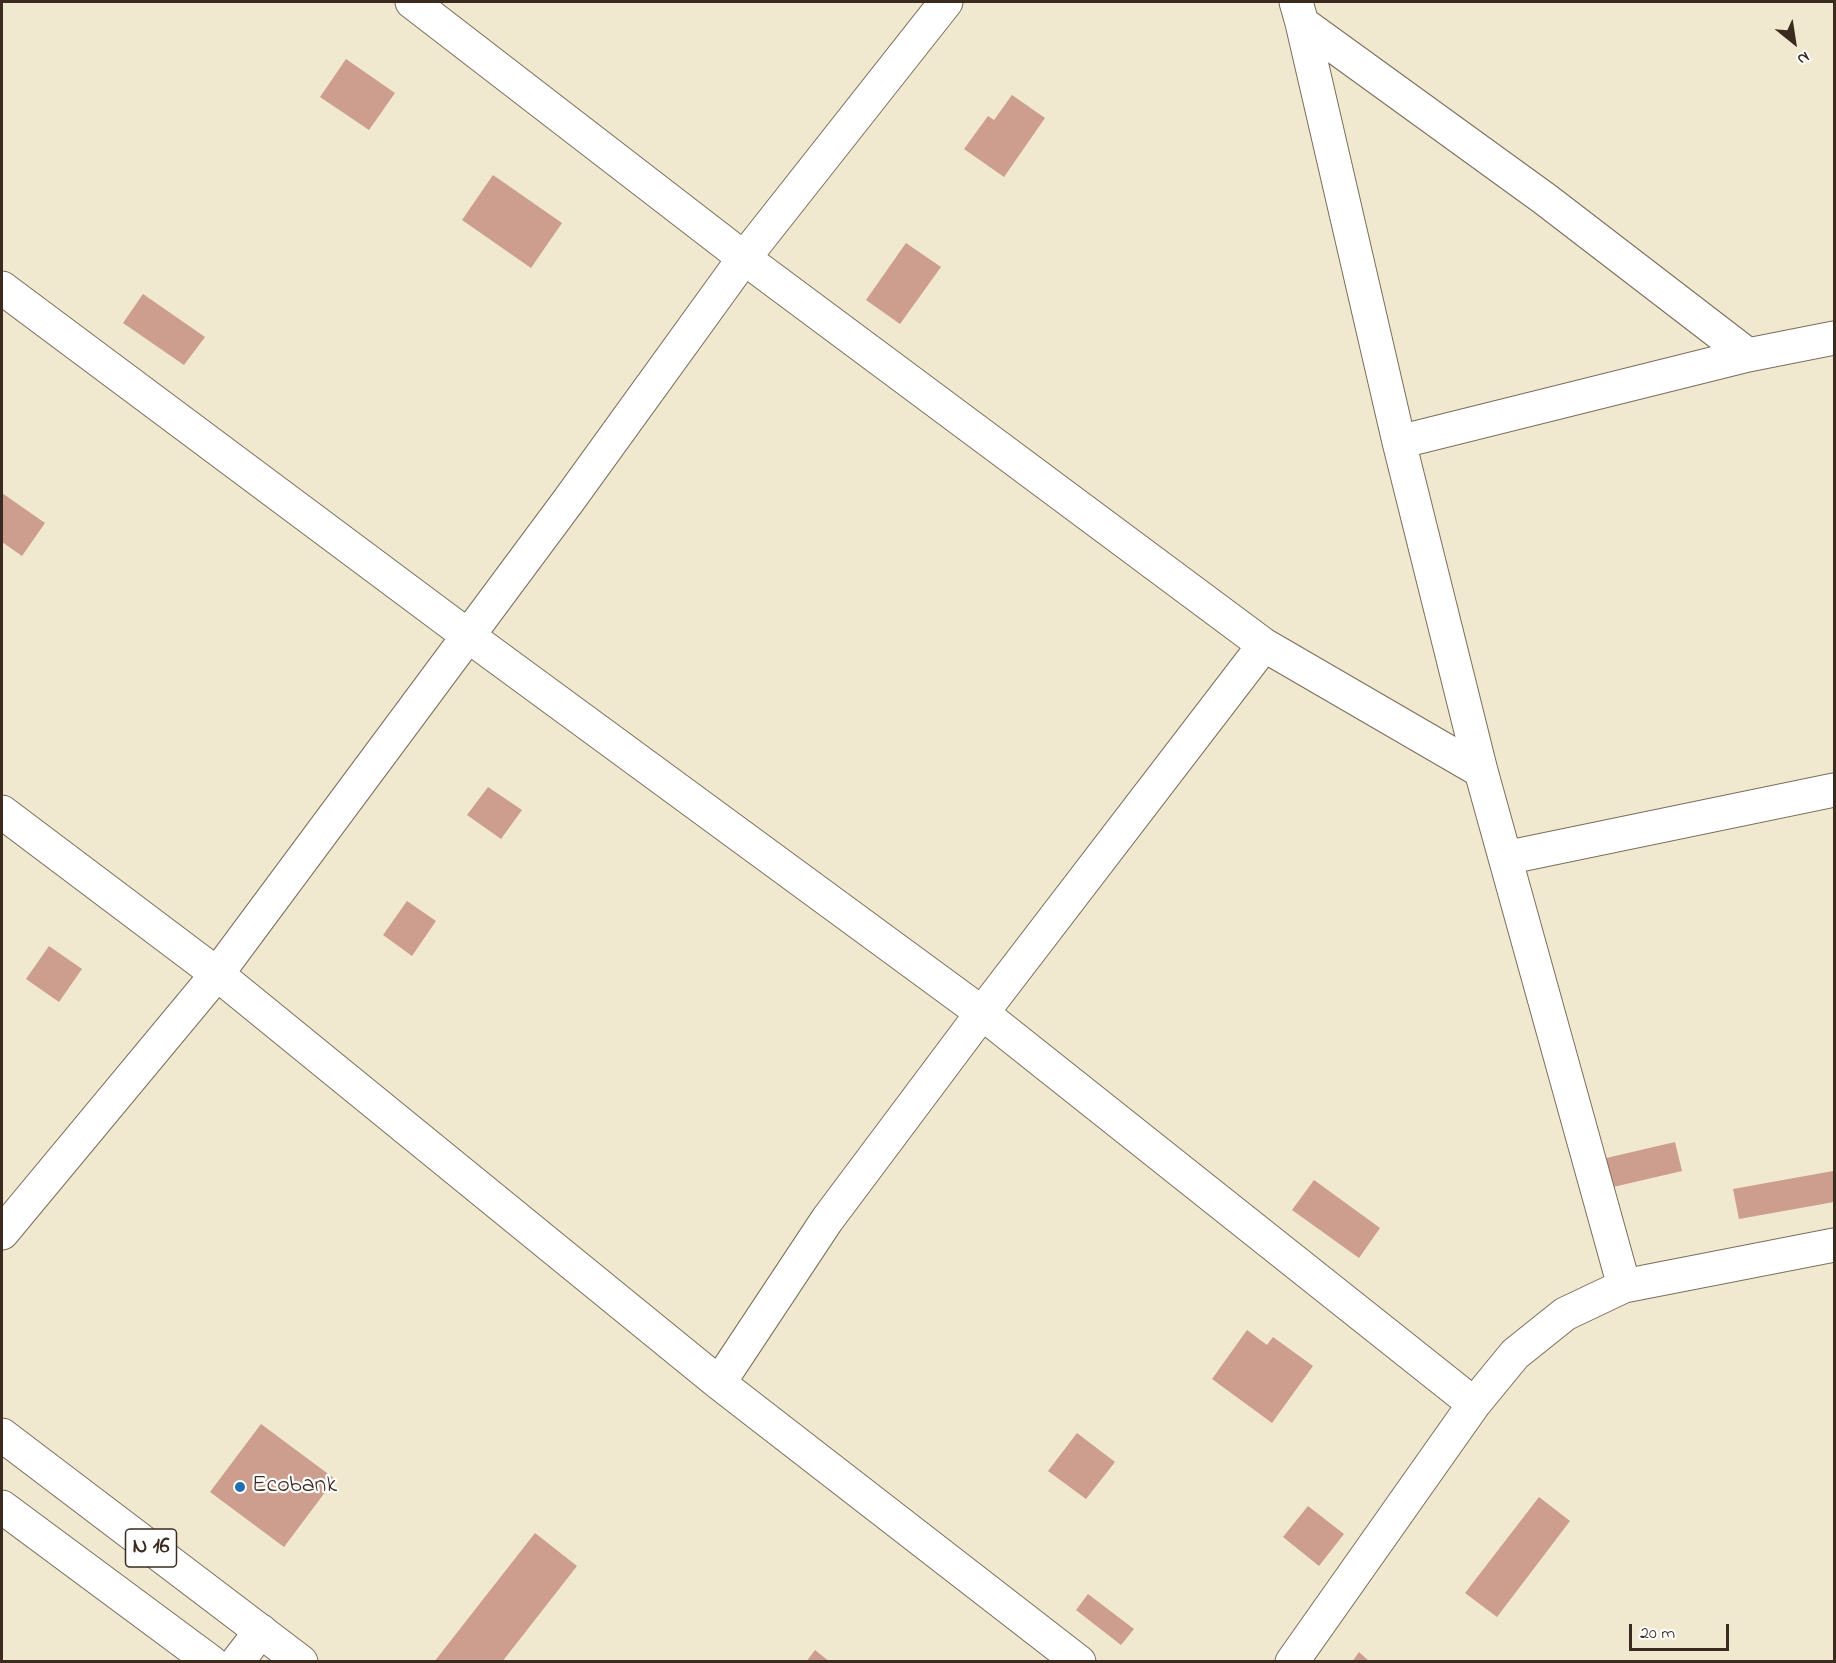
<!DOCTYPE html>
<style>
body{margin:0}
#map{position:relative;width:1836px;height:1663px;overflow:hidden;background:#f0e9d0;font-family:"Indie Flower",sans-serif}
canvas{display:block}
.frame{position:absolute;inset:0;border:3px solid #3b2a1e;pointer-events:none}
.north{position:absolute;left:1764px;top:12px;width:60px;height:60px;-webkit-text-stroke:4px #fff;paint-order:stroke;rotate:150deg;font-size:16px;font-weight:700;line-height:24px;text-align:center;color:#3b2a1e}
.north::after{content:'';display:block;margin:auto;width:21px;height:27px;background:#3b2a1e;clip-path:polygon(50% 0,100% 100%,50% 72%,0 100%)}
.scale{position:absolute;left:1629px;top:1624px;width:100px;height:27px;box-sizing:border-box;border:3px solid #3b2a1e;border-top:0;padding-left:8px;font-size:18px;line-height:21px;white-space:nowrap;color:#3b2a1e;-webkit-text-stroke:4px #fff;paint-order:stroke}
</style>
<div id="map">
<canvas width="1836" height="1663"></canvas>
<div class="frame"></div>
<div class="north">N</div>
<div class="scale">20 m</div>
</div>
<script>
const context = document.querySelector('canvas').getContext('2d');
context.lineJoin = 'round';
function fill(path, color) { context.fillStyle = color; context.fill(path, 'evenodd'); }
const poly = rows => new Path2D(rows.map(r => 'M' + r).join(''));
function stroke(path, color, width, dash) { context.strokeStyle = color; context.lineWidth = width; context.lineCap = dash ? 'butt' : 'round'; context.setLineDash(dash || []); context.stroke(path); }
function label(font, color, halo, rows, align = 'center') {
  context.font = font + ' "Indie Flower",sans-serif'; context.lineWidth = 4.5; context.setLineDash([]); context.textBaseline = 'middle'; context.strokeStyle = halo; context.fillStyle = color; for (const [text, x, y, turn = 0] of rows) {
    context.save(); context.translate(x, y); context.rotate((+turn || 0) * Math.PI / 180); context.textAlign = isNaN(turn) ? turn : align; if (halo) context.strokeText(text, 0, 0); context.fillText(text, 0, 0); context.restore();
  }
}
fill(poly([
 [346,59,395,93,369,130,320,97],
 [1012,95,1045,118,1004,177,964,149,988,116,994,120],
 [493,175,562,223,531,268,462,220],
 [906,243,941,267,900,324,866,300],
 [143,294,205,337,184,365,123,323],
 [2,493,45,523,22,556,2,542],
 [488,787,522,810,501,839,467,815],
 [407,901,436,921,412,956,383,935],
 [49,946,82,969,59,1002,26,979],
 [1675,1142,1682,1171,1609,1188,1602,1159],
 [1833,1171,1834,1181,1834,1202,1739,1219,1733,1189],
 [1314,1180,1380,1228,1359,1258,1292,1210],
 [1247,1330,1267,1345,1273,1337,1313,1366,1272,1423,1212,1379],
 [261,1424,335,1479,284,1547,210,1492],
 [1077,1433,1115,1462,1086,1499,1048,1471],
 [1539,1497,1570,1521,1497,1617,1465,1593],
 [1308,1506,1344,1534,1319,1566,1283,1537],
 [535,1533,577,1566,502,1662,434,1662],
 [1088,1594,1134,1629,1121,1645,1076,1610],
 [815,1650,830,1662,806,1662],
 [1359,1652,1370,1662,1352,1662]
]), '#cd9d8e');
const minor = poly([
 [412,2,744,258,1264,645,1481,771],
 [1296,2,1302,23,1399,442,1481,771,1624,1286],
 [1302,23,1545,199,1748,355],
 [2,288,467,635,982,1013,1474,1404],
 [1399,442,1748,355,1834,338],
 [2,812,217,974,719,1383,1079,1662],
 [1505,858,1834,790],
 [2,1233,217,974,569,500,744,258,946,2],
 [719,1383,827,1220,982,1013,1264,645],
 [1292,1662,1474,1404,1515,1354,1565,1314,1624,1286,1834,1245]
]);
const tertiary = poly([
 [237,1662,261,1631]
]);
const trunk = poly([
 [2,1435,301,1662],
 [2,1507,211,1662]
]);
stroke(minor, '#7a6d5c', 35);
stroke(tertiary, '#7a6d5c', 35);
stroke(trunk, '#7a6d5c', 35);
stroke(minor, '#fff', 33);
stroke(tertiary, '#fff', 33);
stroke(trunk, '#fff', 33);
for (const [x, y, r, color] of [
 [240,1487,6,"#1f6fb2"]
]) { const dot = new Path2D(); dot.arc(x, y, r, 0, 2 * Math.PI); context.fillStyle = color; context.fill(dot); stroke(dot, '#fff', 2); }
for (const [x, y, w] of [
 [151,1548,51]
]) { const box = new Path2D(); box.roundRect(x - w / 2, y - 19, w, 38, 4.5); context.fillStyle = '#fff'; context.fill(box); stroke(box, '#3b2a1e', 1.5); }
label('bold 22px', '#3b2a1e', null, [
 ["N 16",151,1548]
]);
label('24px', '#3b2a1e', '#fff', [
 ["Ecobank",252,1487]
], 'left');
</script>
